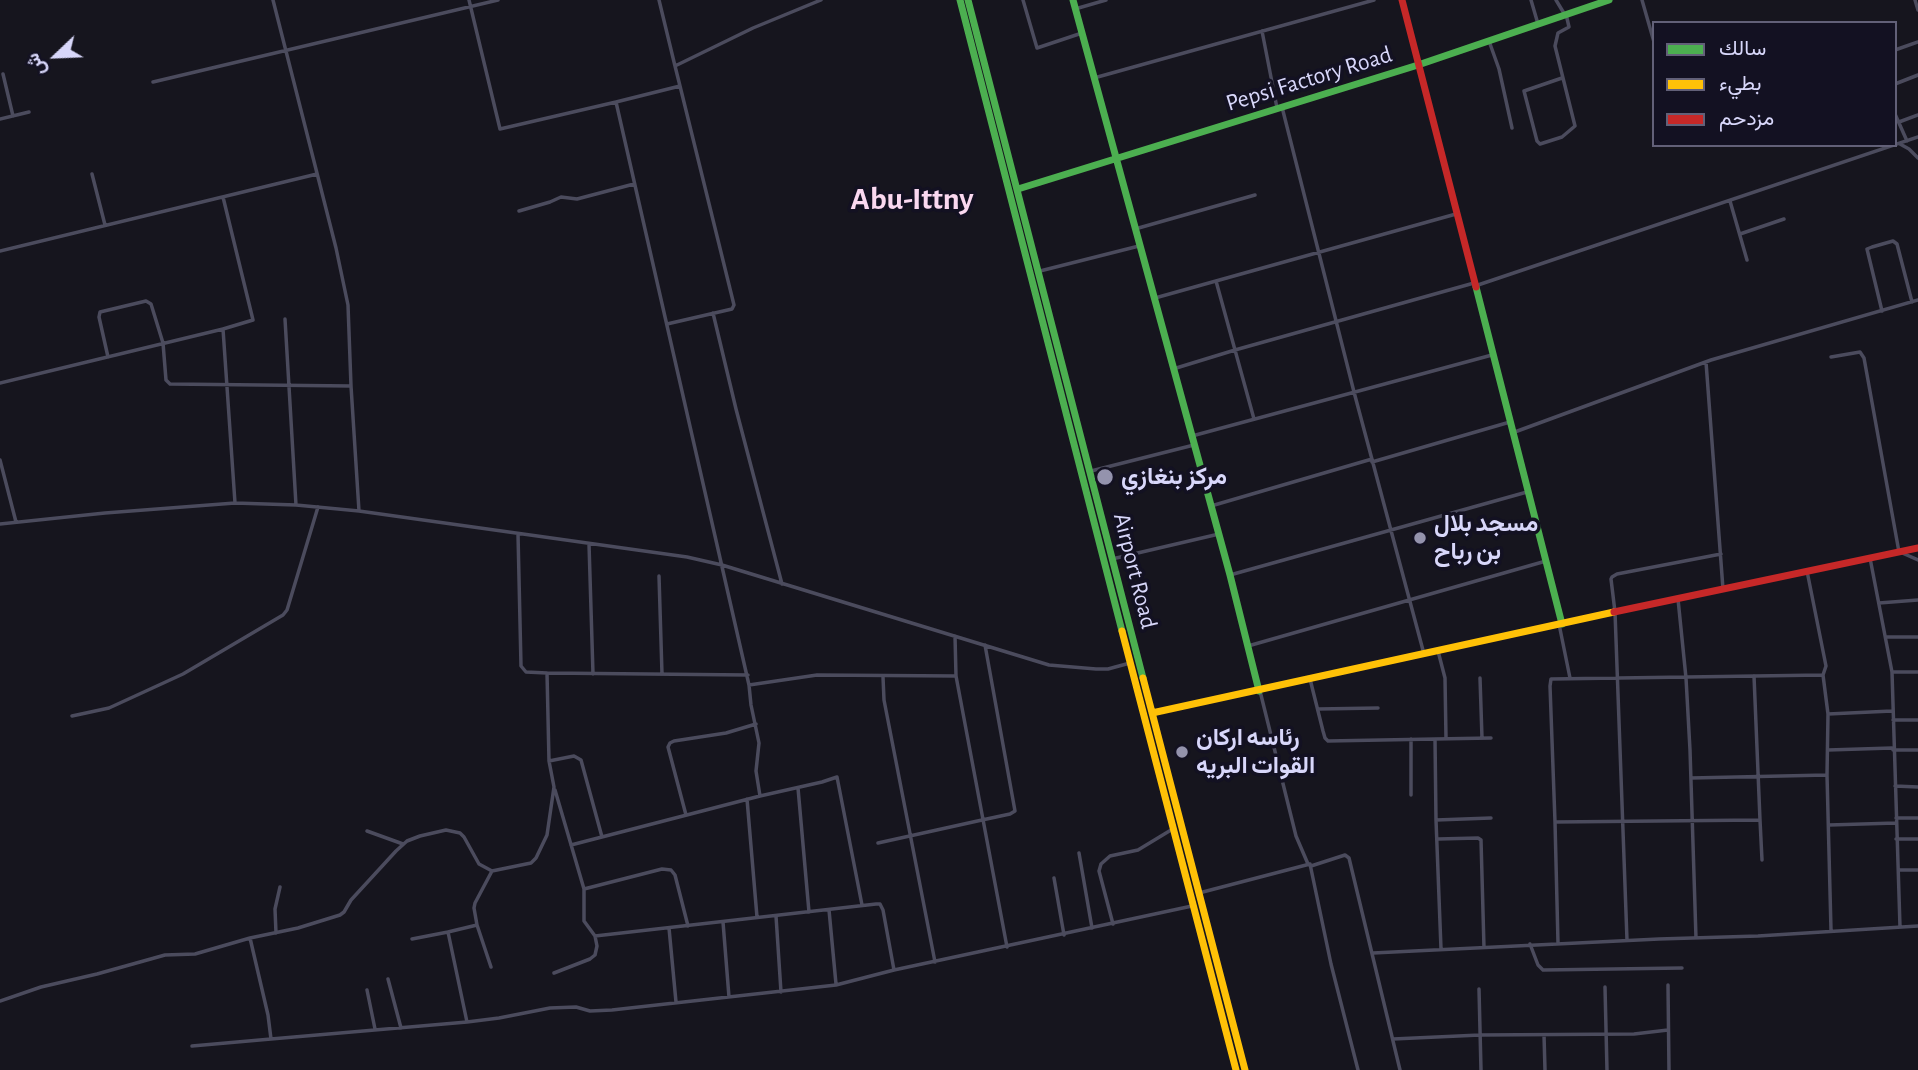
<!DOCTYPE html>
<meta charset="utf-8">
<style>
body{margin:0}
#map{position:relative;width:1918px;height:1070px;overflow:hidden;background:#16151e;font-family:"Alegreya Sans",Vazirmatn,sans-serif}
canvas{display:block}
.legend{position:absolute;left:1652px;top:21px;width:245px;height:126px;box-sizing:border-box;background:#131122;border:2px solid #626078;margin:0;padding:9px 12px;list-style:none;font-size:21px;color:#d8d7fa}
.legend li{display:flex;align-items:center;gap:14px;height:35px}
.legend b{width:35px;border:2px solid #626078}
.north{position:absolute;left:21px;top:21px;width:70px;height:70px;-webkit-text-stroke:5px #131122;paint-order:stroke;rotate:247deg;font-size:19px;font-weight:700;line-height:28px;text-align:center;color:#d8d7fa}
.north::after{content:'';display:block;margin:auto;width:24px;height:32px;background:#d8d7fa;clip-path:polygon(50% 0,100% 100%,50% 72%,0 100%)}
</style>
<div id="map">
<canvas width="1918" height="1070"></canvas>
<ul class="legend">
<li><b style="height:9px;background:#4caf50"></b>سالك</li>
<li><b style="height:9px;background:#ffc107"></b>بطيء</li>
<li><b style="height:9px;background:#c62828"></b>مزدحم</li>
</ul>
<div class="north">ش</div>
</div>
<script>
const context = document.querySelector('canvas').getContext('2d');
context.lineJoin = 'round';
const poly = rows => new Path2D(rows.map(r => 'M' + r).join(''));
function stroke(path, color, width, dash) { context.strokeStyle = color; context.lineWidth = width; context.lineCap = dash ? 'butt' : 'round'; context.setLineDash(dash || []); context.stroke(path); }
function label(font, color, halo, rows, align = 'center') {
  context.font = font + ' "Alegreya Sans",Vazirmatn,sans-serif'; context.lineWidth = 7; context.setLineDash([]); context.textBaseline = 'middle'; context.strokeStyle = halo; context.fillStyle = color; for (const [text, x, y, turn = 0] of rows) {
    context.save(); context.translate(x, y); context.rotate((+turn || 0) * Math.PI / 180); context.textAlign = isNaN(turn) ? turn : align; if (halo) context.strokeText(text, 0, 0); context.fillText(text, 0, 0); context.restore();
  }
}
stroke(poly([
 [273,0,336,248,348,305,351,386,359,511],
 [469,0,500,129,616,102,749,685,817,675,956,676],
 [659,0,675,66],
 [1023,0,1037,48,1082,33],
 [1531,0,1538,24],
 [1556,0,1565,15],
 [1642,0,1654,42],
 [1915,0,1918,10],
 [1075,9,1106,0],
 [1262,31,1277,108],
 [1489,41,1499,69,1512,128],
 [1895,50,1918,42],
 [3,74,13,116],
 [1094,78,1374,0],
 [1562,78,1524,91,1537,141,1540,144,1562,137,1575,126,1555,46,1558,33,1569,27,1566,14],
 [153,82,498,0],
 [1895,84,1918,75],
 [680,86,675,66,753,28,821,0],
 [616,102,680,86,734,305,732,309,667,324],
 [1282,107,1354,392,1424,654],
 [1895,114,1907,141],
 [0,119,29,112],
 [1899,122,1918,115],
 [1900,144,1909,149,1918,158],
 [92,174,105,225],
 [223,197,253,320,223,329],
 [1730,201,1747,260],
 [519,211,550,202,561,197,577,199,634,184],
 [1135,229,1255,195],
 [1740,234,1784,219],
 [0,251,317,174],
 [1040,271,1139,246],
 [1216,281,1254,419],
 [1475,286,1918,137],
 [1155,298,1456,214],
 [1882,311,1867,249,1872,247,1893,241,1897,244,1912,302],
 [713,313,736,409,782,584],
 [285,319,296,505],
 [108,357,99,317,100,312,146,301,151,304,163,343,166,380,170,384,351,386],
 [1831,357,1860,352,1864,358,1899,552],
 [1706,362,1723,589],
 [1173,369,1235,350,1474,283],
 [0,383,223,329,235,503],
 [1512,433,1711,360,1918,300],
 [1192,436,1492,355],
 [0,460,16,522],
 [1372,462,1510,422],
 [1091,471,1194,445],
 [1211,506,1372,459],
 [0,524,105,513,235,503,296,505,359,511,687,557,722,565,1049,665,1096,669,1108,669,1130,663],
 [518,534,521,666,526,672,547,673],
 [589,544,593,674],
 [1900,552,1918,560],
 [1870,558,1892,672,1900,927],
 [1112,559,1219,534],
 [1807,571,1826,666,1823,675,1828,714,1827,775,1831,930],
 [1230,575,1527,492],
 [659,576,662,674],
 [1678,599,1686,678,1690,750,1696,938],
 [1879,603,1918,600],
 [1559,624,1570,678],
 [955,636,956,676,1007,947],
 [1886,637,1918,637],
 [1248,646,1546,561],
 [1438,651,1445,678,1446,738],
 [1892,672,1918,672],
 [1754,676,1760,820],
 [883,677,884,700,935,962],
 [1480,678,1482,738],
 [1310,679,1323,731,1325,738,1328,741,1435,739,1436,820],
 [749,685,751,705,759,743,756,771,760,796],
 [1260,691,1296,836,1308,864],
 [1318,709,1378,708],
 [1828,714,1892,711],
 [72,716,109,708,183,674,283,615,287,610,318,507],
 [1893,720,1918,720],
 [1411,739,1411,795],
 [1435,739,1491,738],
 [1828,750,1892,748],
 [1893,750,1918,750],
 [549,761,574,756,581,760,602,837],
 [1691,778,1827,775],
 [1895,786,1918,787],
 [798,788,809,912],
 [747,799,757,917],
 [686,815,668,747,670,743,674,741,726,733,756,724],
 [1896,818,1918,818],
 [1555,822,1760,820,1762,860],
 [1829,825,1896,823],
 [367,831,403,844],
 [1438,839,1478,838,1481,840,1484,948],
 [1896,839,1918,839],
 [878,843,982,820,1010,814,1015,811,985,645],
 [571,845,760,796,822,782,837,777,862,905],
 [1079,853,1092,928],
 [1311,866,1345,855,1349,858,1400,1070],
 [1899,870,1918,870],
 [1054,878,1064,935],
 [584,889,662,869,671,870,675,875,688,926],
 [1199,893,1310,864,1331,964,1358,1070],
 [829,910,836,984],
 [776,916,781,992],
 [723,922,729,997],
 [1113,924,1099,871,1101,864,1110,856,1138,850,1171,830],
 [477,925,491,967],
 [669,928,676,1002],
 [448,932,477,925,474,908,475,903,492,871],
 [276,933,275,909,280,887],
 [595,936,876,904,880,904,883,910,894,970],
 [1627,940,1615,612,1611,579,1612,577,1617,574,1721,554],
 [1558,943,1555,822,1550,686,1551,679,1823,675],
 [1530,944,1538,965,1543,970,1682,968],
 [1441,949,1436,820,1491,818],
 [1373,953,1659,939,1758,936,1918,926],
 [554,973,590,959,595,955,597,946,595,936,584,921,584,889,555,790],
 [388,979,401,1028],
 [1668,985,1669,1070],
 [1605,987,1607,1070],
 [1479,989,1481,1070],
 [367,990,375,1029],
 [0,1001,41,987,97,974,165,955,195,954,250,938,298,928,340,915,344,912,351,900,396,851,407,841,420,836,446,830,460,833,464,837,479,864,492,871,531,863,536,858,547,835,554,787,549,761,547,673,748,675],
 [467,1022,499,1018,550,1008,576,1007,590,1011,612,1010,836,985,894,970,1192,906],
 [1544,1035,1545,1070],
 [271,1039,467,1022,448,932,412,939],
 [1393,1039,1480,1035,1634,1034,1668,1030],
 [192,1046,271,1039,268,1015,250,938]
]), '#4b4b5d', 3.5);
stroke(poly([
 [960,0,1122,631],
 [968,0,1143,678],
 [1073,0,1230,575,1259,691],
 [1018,189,1418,65,1609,0],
 [1476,287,1562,624]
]), '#4caf50', 7);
stroke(poly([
 [1122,631,1236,1070],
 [1143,678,1245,1070],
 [1152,713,1614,612]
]), '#ffc107', 7);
stroke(poly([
 [1402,0,1476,287],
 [1614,612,1918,548]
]), '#c62828', 7);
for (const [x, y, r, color] of [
 [1105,477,9,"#9493ad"],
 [1420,538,7,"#9493ad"],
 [1182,752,7,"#9493ad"]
]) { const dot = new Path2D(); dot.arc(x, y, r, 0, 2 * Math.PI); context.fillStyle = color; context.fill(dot); stroke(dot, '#131122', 2.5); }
label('24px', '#d8d7fa', '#131122', [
 ["Pepsi Factory Road",1309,79,-17],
 ["Airport Road",1135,571,76]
]);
label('bold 24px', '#d8d7fa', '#131122', [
 ["مركز بنغازي",1121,477],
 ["مسجد بلال",1434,524],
 ["بن رباح",1434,552],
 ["رئاسه اركان",1196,738],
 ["القوات البريه",1196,766]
], 'left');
label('bold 32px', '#fad8f0', '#131122', [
 ["Abu-Ittny",912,199]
]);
</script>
